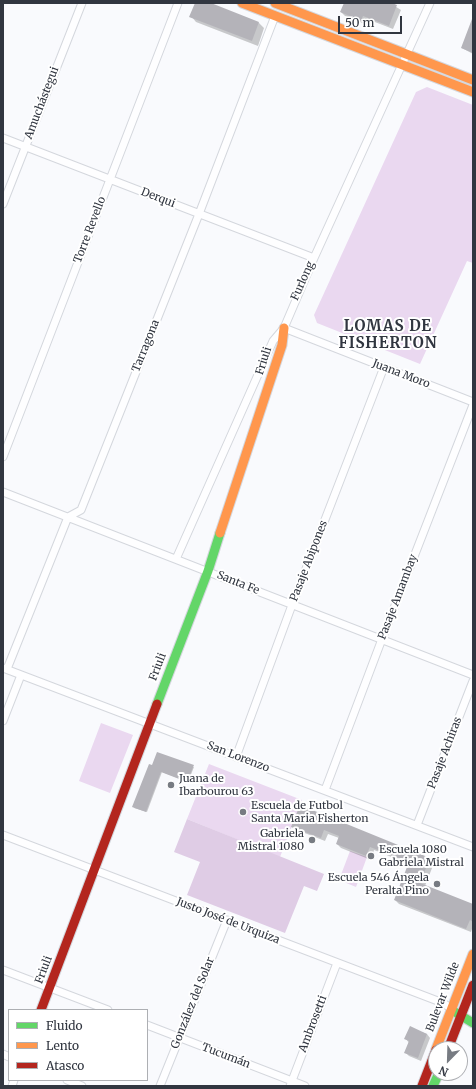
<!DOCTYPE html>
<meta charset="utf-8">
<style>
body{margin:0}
#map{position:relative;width:476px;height:1089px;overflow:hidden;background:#f9fafd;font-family:Merriweather,serif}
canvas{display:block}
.frame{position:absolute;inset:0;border:4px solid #313640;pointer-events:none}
.legend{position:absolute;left:8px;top:1009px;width:140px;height:72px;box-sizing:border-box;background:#fff;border:1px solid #adafb3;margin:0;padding:5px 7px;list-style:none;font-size:12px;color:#313640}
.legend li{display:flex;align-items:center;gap:8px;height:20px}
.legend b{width:20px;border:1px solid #adafb3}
.north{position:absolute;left:428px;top:1041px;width:40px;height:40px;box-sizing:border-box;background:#fff;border:1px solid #adafb3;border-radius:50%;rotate:203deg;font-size:11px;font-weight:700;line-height:16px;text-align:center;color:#313640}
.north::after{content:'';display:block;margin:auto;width:14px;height:18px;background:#777b82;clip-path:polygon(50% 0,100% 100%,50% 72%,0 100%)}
.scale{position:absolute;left:338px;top:16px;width:64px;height:18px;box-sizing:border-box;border:2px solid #313640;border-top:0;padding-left:5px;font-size:12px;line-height:14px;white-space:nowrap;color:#313640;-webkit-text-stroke:3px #fff;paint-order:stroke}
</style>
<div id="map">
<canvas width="476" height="1089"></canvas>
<div class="frame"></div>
<ul class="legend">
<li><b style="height:5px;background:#63d668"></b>Fluido</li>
<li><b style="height:5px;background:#ff974d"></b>Lento</li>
<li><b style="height:5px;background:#b3261e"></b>Atasco</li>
</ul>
<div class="north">N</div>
<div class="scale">50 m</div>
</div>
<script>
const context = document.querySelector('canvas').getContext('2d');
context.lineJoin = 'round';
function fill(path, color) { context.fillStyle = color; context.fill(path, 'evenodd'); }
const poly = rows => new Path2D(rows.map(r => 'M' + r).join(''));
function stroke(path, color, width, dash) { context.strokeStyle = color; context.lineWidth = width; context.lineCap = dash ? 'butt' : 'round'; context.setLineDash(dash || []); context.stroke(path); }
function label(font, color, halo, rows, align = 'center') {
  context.font = font + ' Merriweather,serif'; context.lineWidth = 4; context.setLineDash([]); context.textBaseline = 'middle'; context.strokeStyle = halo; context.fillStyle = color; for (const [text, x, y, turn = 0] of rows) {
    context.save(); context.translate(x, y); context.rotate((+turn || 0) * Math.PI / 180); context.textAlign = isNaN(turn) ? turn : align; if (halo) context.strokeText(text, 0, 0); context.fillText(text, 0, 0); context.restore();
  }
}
fill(poly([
 [427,87,473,105,473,263,467,261,420,364,317,323,314,315,416,92],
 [101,723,133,735,110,793,79,781],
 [209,764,302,800,280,857,187,819],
 [350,851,367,857,356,887,339,880]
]), '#ead8f0');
fill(poly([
 [187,819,324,874,317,891,304,886,285,933,187,895,200,862,174,852]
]), '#dfcce5');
fill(poly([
 [196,3,208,3,259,23,264,28,258,46,196,22,191,16],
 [345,3,390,3,401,10,393,29,367,19,365,24,345,16,341,12],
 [473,20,473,54,462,48],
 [153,766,194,767,188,782,162,772,147,812,134,808],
 [300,806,430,859,434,863,425,886,473,905,473,926,471,932,399,904,395,900,409,864,374,850,371,860,341,848,337,844,339,838,328,834,325,841,297,830,292,826],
 [410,1028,427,1034,430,1038,421,1061,409,1056,406,1053,409,1043,406,1039]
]), '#0003');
fill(poly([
 [195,3,211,3,259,22,252,41,189,17],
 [344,3,392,3,397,5,389,26,363,16,361,21,340,12],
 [472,19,473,19,473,53,461,48],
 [157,752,194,765,187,782,161,772,146,812,132,807,149,764,152,765],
 [300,805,430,858,420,883,473,904,473,922,470,920,466,929,394,900,409,862,370,847,366,856,336,844,339,836,324,830,321,838,291,827],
 [410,1026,427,1034,418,1058,404,1053,409,1041,404,1039]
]), '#b4b3b9');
const street = poly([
 [3,138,314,258],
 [3,204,82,3],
 [284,328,473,402],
 [3,457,178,3],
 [3,492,473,675],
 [176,559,273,341,284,328,314,258,430,3],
 [3,668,473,847],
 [7,669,68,517,81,510,199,214,275,16],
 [3,721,21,675],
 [236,757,292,605,384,367],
 [325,790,382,639,473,405],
 [417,825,473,681],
 [3,835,443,1003,452,1009],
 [3,970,108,1010],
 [147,1025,305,1086],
 [3,1054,9,1057],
 [67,1080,82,1086],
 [12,1086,14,1080],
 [160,1086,227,920],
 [290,1086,337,963]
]);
const fast = poly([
 [157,704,208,571,220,533],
 [455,1012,473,1023],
 [433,1086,439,1073]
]);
const slow = poly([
 [242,3,473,92],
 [275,3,473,80],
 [220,533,282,345,284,328],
 [436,1049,473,954]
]);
const jam = poly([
 [41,1010,157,704],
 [448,1049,473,985],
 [422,1086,436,1050]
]);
stroke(street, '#d4d7dd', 9);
stroke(fast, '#d4d7dd', 11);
stroke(slow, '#d4d7dd', 11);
stroke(jam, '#d4d7dd', 11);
stroke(street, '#fefeff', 7);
stroke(fast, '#63d668', 9);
stroke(slow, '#ff974d', 9);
stroke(jam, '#b3261e', 9);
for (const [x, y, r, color] of [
 [171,785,4,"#777b82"],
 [243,812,4,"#777b82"],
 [312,840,4,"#777b82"],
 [371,856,4,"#777b82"],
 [437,884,4,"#777b82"]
]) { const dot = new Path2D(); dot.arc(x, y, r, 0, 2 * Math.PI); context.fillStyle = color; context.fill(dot); stroke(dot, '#fff', 1.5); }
label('11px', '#313640', '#fff', [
 ["Amuchástegui",42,103,-69],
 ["Derqui",158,198,21],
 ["Torre Revello",90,230,-69],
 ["Furlong",303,281,-66],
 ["Tarragona",146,346,-68],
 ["Friuli",264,361,-72],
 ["Juana Moro",401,374,21],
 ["Pasaje Abipones",309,561,-69],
 ["Santa Fe",238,583,22],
 ["Pasaje Amambay",398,597,-69],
 ["Friuli",158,667,-69],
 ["Pasaje Achiras",445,753,-69],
 ["San Lorenzo",238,757,21],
 ["Justo José de Urquiza",228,921,21],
 ["Friuli",44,970,-69],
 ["Bulevar Wilde",443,997,-69],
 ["González del Solar",193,1003,-68],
 ["Ambrosetti",313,1024,-69],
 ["Tucumán",226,1056,21]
]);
label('11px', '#313640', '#fff', [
 ["Juana de",179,779],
 ["Ibarbourou 63",179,792],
 ["Escuela de Futbol",251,806],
 ["Santa Maria Fisherton",251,819],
 ["Gabriela",304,834,"right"],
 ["Mistral 1080",304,847,"right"],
 ["Escuela 1080",379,850],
 ["Gabriela Mistral",379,863],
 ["Escuela 546 Ángela",429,878,"right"],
 ["Peralta Pino",429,891,"right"]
], 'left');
context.letterSpacing = '1px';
label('bold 15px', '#313640', '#fff', [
 ["LOMAS DE",388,327],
 ["FISHERTON",388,344]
]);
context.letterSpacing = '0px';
</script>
